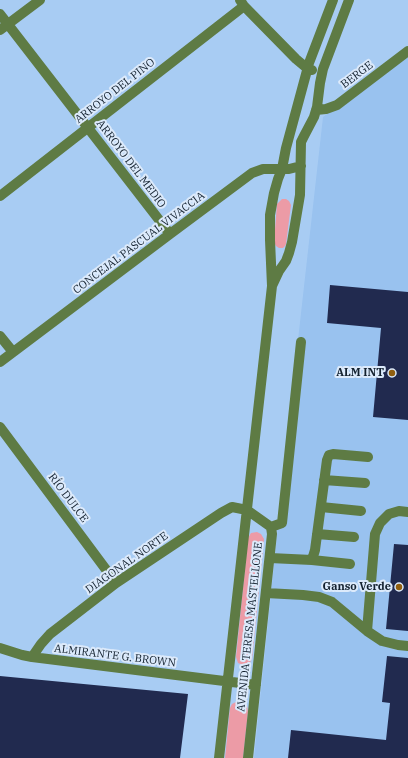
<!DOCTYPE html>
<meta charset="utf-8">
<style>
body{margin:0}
canvas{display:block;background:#a8ccf3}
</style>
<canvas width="408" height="758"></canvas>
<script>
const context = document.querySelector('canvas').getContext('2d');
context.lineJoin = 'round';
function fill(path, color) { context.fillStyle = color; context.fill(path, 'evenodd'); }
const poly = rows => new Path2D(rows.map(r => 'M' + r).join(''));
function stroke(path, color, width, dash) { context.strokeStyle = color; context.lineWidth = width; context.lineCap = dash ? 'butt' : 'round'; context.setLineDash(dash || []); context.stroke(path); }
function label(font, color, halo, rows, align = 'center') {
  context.font = font + ' "IBM Plex Serif",serif'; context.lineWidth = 4; context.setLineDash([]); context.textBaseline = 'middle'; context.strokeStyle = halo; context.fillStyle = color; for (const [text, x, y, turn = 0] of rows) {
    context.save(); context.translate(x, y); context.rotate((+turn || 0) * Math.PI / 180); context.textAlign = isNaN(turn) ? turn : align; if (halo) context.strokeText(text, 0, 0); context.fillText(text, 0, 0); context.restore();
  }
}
fill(poly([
 [408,54,408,758,254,758,288,429,323,117]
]), '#99c2ef');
fill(poly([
 [282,199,286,199,289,201,291,205,286,244,285,246,283,248,279,248,276,246,274,242,277,204],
 [257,532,261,534,264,539,252,659,249,664,243,665,238,663,236,657,248,538,251,533],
 [240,701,245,702,247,706,248,712,243,758,225,758,230,708,232,704,236,702]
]), '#ec9ba6');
fill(poly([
 [330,285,408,292,408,420,373,417,381,328,327,323],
 [394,544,408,545,408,631,386,629],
 [387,656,408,658,408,758,288,758,291,730,386,740,390,703,382,702],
 [0,676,188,694,180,758,0,758]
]), '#212a4f');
stroke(poly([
 [240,0,244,6,296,59,308,69,312,70],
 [0,14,170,234],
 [0,30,40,0],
 [316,110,326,109,337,105,408,51],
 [0,196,244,6],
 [272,286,279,271,286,261,289,253,292,242,300,195,301,142,304,136,314,117,317,107,320,83,323,69,349,0],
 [0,336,13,352],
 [0,362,170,234,252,173,263,169,289,169,301,166],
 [0,427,116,583],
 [324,480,365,483],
 [321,507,361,511],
 [271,527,282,523,301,342],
 [317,534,354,537],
 [270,558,312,560,350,564],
 [312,560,315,550,327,460,329,455,333,454,368,457],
 [266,593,303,595,319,597,332,602,367,631,382,641,398,645,408,646],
 [367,631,375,534,380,523,389,514,399,511,408,512],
 [0,648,22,655,32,657,256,685],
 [32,657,41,644,50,634,116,583,221,513,232,507,247,510,271,527,272,534,248,758],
 [219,758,272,286,270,240,270,215,274,193,278,179,282,169,286,148,302,89,309,63,333,0]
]), '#5e7b44', 10);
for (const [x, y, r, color] of [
 [392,373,4,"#915f0f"],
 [399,587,4,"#915f0f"]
]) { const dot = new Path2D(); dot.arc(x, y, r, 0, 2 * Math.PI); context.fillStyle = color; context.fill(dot); stroke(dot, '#dceafb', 1.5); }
label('11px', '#13212f', '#dceafb', [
 ["BERGE",357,75,-37],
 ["ARROYO DEL PINO",115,91,-38],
 ["ARROYO DEL MEDIO",131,164,53],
 ["CONCEJAL PASCUAL VIVACCIA",139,243,-37],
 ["RÍO DULCE",68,498,53],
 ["DIAGONAL NORTE",127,563,-35],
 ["AVENIDA TERESA MASTELLONE",250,627,-84],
 ["ALMIRANTE G. BROWN",115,656,7]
]);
label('bold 11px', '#13212f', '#dceafb', [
 ["ALM INT",384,373],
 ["Ganso Verde",391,587]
], 'right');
</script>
